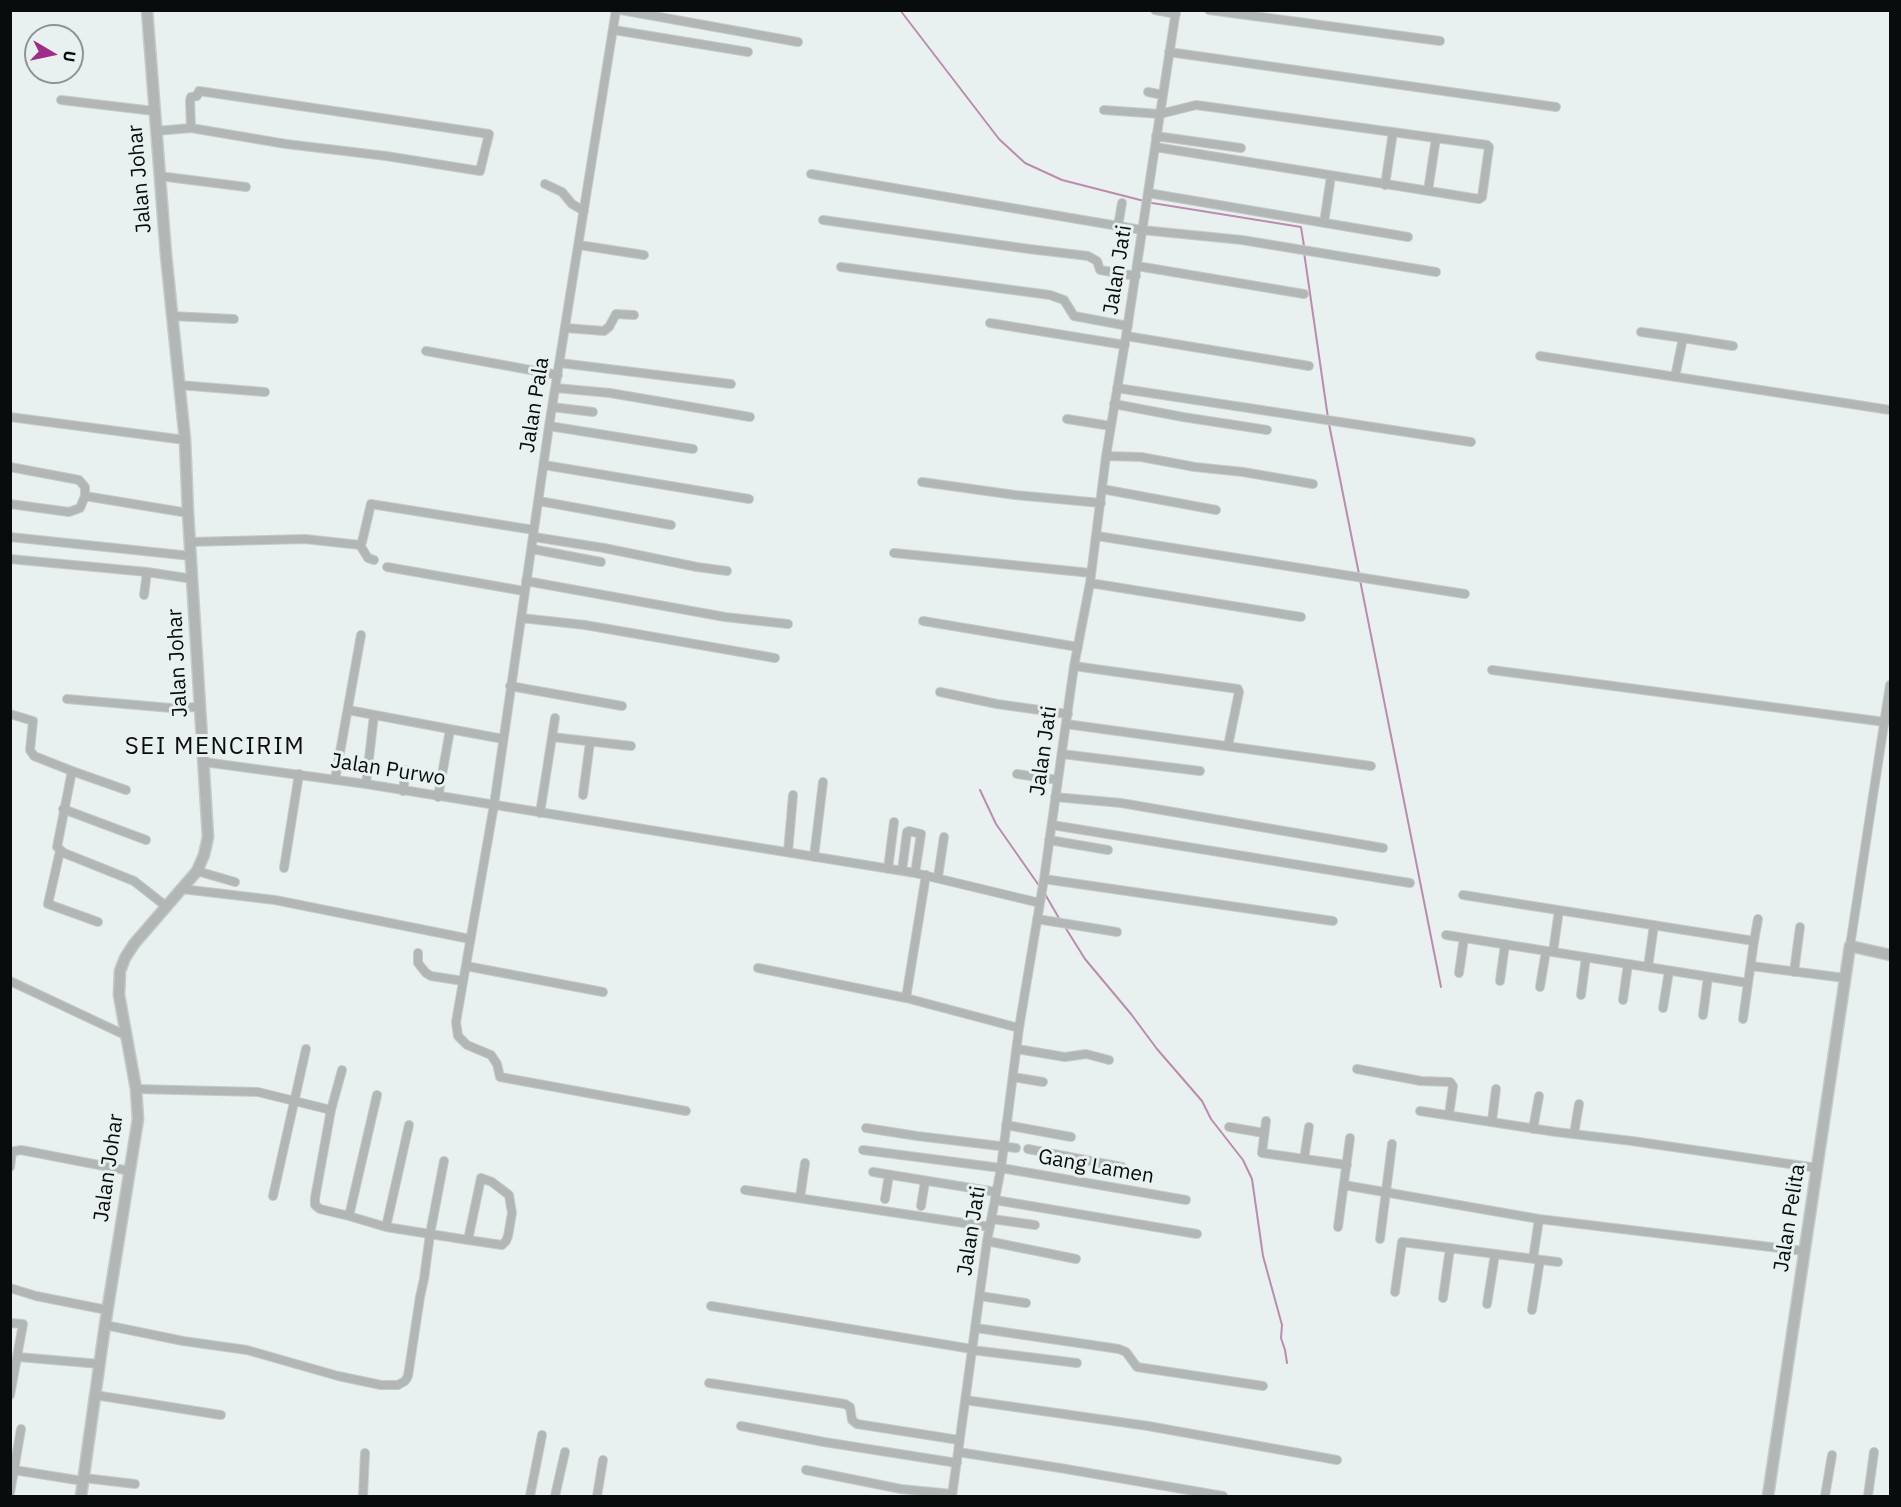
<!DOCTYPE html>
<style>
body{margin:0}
#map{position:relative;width:1901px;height:1507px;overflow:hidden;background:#e8f1ef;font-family:"IBM Plex Sans",sans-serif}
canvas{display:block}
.frame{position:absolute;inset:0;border:12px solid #090c0c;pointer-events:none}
.north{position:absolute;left:24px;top:24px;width:60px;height:60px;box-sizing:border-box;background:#e8f1ef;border:2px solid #8f9594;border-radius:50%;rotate:99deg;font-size:16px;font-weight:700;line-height:24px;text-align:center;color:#090c0c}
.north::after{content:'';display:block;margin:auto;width:21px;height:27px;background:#9f2c87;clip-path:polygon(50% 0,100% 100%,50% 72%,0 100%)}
</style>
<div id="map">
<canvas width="1901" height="1507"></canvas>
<div class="frame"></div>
<div class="north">U</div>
</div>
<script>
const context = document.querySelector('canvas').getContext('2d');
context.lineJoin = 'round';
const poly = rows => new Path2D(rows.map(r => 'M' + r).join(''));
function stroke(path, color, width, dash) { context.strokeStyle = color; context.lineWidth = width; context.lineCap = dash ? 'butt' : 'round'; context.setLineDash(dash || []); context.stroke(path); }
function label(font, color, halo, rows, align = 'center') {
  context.font = font + ' "IBM Plex Sans",sans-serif'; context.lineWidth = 6; context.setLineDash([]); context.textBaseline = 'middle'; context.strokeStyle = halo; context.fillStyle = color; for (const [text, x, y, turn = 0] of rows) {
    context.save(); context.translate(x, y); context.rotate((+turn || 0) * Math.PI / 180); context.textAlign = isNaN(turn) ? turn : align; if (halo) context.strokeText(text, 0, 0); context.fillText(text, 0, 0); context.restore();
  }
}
stroke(poly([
 [900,10,999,139,1025,163,1062,180,1152,203,1301,227,1304,246],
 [1304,252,1328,418],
 [1329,424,1359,574],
 [1360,580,1441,987],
 [980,790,996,824,1040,887],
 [1045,894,1060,920],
 [1065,927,1085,959,1131,1014,1157,1049,1202,1101,1211,1119,1243,1160,1252,1179,1263,1256,1282,1325,1281,1338,1285,1350,1287,1363]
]), '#bc8cae', 2);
const minor = poly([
 [616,10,549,426,494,805,456,1022,458,1036,467,1045,491,1055,497,1064,500,1077,686,1111],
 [621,10,798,42],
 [1155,10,1176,14],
 [1209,10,1440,41],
 [614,30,748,52],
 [1169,52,1556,107],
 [1148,92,1163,95],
 [61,100,154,111],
 [1104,110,1160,114,1196,105,1487,145,1489,147,1482,197,1479,199,1155,147],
 [156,131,191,128,286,144,386,156,480,171,489,134,199,91,197,96,191,97,190,100,191,128],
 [1156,136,1241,148],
 [811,174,1142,230,1242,240,1436,272],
 [159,176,246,187],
 [545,184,562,192,572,204,584,211],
 [1385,185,1393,132],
 [1428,191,1436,138],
 [1148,193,1408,237],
 [823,220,1029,249,1088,256,1097,261,1100,270,1136,276],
 [1324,223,1331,176],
 [1118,226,1122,203],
 [579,245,644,255],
 [1137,266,1304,294],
 [841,267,1050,295,1064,300,1074,316,1128,326],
 [171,316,234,319],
 [990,323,1125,345],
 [566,328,604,331,609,327,616,314,634,315],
 [1641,332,1683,338],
 [1126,336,1309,366],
 [426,351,558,375],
 [1540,356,1890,410],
 [560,363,731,384],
 [1675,377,1683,338,1733,346],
 [179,385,265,392],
 [556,388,610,393,750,417],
 [1117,388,1471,442],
 [1114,404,1183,417,1267,430],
 [552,407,593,412],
 [10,417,185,440],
 [1067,419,1111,426],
 [549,426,693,449],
 [1106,456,1141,457,1195,467,1243,472,1313,484],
 [544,465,749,499],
 [10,467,79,480,85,487,85,496,188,513],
 [922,482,1015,495,1101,503],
 [1102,489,1216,510],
 [539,501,671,525],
 [10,504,69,512,80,508,85,496],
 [1097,536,1465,594],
 [10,537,191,556],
 [534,537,604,548,697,567,727,571],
 [190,542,305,539,360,545],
 [360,545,362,542,371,504,534,530],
 [360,545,368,558,374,560],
 [532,549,601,562],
 [894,553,1091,573],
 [10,559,147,572,193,579],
 [387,567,524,591],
 [526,581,725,617,788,624],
 [1090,583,1301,617],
 [144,595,147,572],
 [521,618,585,625,775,658],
 [923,621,1078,647],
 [1074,666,1238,689,1239,692,1228,746],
 [1492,670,1885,722],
 [510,686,622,706],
 [940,692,997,704,1068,714],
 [67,699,171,708,200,707],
 [348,710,503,739],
 [10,714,33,721,30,750,34,756,72,771],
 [1066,724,1371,766],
 [552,737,631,746],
 [1062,754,1200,771],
 [204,762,366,784,915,873,1040,903],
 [1017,774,1058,780],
 [335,780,361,635],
 [366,784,374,715],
 [126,790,72,771,57,847,64,853,134,881,167,907],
 [403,791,406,770],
 [583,795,590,742],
 [438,797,450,730],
 [1055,797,1121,803,1383,848],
 [63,809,146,840],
 [540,813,555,718],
 [1052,825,1410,883],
 [1049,840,1108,850],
 [60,851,48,904,98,922],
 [788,852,793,795],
 [814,857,823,782],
 [284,868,299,774],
 [888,869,894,822],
 [197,871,235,882],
 [902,871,907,832,909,831,921,834,915,873],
 [938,877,944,837],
 [1044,879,1333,921],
 [182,889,275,900,470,939],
 [1037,919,1117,932],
 [1446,935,1748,983,1754,941,1463,895],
 [1754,941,1758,919],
 [1850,946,1890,685],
 [1553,952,1559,910],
 [418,953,418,963,426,973,431,976,463,981],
 [466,966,603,992],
 [1751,966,1845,978],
 [1648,967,1654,925],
 [758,968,906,998,1019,1028],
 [1794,972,1800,927],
 [1459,973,1464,938],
 [10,981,125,1035],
 [1500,981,1505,944],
 [1540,987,1546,951],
 [1581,995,1586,957],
 [906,998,926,875],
 [1623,1000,1628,964],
 [1663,1008,1669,971],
 [1703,1015,1708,977],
 [1743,1019,1748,983],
 [1017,1049,1065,1057,1086,1054,1109,1060],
 [1357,1069,1421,1081,1450,1082,1453,1086,1449,1115],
 [342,1070,331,1110,315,1198,315,1205,320,1209,349,1216,377,1095],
 [1013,1077,1043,1082],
 [136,1089,258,1092,331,1110],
 [1420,1111,1556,1132,1632,1141,1817,1168],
 [1266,1121,1262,1153,1347,1165],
 [1492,1121,1496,1089],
 [1006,1125,1071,1137],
 [1229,1127,1264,1133],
 [866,1128,917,1136,1016,1148],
 [1533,1129,1539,1096],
 [1574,1134,1579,1104],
 [1028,1149,1122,1167],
 [863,1150,1001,1168,1186,1200],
 [10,1152,21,1150,130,1171],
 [1304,1159,1309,1127],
 [10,1167,12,1152],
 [873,1172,996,1192],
 [1344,1185,1539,1219,1804,1251],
 [745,1190,990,1227],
 [273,1196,306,1049],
 [800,1198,805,1163],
 [885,1199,889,1175],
 [995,1200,1197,1234],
 [921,1206,925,1181],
 [349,1216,386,1227,409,1125],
 [992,1219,1035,1225],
 [386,1227,430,1234,444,1161],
 [1338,1227,1350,1138],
 [1380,1239,1392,1144],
 [987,1241,1076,1259],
 [1533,1259,1539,1219],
 [10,1288,36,1296,107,1310],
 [1395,1292,1402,1242,1558,1262],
 [980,1296,1026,1303],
 [1443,1298,1450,1248],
 [1487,1304,1495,1254],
 [711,1306,972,1349],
 [1532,1310,1540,1260],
 [10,1323,23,1324,10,1395],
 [105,1325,183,1341,247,1350,338,1376,381,1385,398,1385,405,1381,408,1376,420,1297,424,1279,430,1234,468,1240,481,1178,492,1182,509,1195,512,1213,508,1236,506,1241,502,1245,468,1240],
 [976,1328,1119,1349,1126,1352,1137,1367,1263,1386],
 [972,1350,1077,1363],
 [18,1357,100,1364],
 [709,1383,845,1404,850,1407,852,1420,857,1424,959,1440],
 [95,1395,221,1415],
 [965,1400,1148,1426,1337,1460],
 [741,1426,824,1442,957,1463],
 [958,1452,1060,1468,1223,1496],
 [14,1470,83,1481],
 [806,1470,901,1489,952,1494],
 [84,1478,135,1484],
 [10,1493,21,1429],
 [363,1496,365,1453],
 [530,1496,542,1435],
 [555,1496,565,1452],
 [597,1496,603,1460],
 [952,1496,987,1241,1001,1168,1019,1028,1044,879,1074,666,1090,583,1106,456,1126,336,1176,10],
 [1825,1496,1832,1455],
 [1868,1496,1874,1452]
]);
const tertiary = poly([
 [81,1496,105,1325,138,1119,136,1089,119,995,120,971,125,958,134,944,197,871,204,855,208,837,188,513,185,440,166,255,147,10],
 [1768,1496,1850,946,1890,955]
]);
stroke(minor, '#c4cccb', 10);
stroke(tertiary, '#c4cccb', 13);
stroke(minor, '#b2b6b5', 8);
stroke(tertiary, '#b2b6b5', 10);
label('21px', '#090c0c', '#e8f1ef', [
 ["Jalan Johar",140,179,-95],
 ["Jalan Jati",1118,270,-81],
 ["Jalan Pala",535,405,-81],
 ["Jalan Johar",178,663,-93],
 ["Jalan Jati",1044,751,-82],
 ["Jalan Purwo",388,770,9],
 ["Gang Lamen",1096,1167,10],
 ["Jalan Johar",109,1168,-82],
 ["Jalan Pelita",1790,1218,-81],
 ["Jalan Jati",972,1231,-81]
]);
context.letterSpacing = '1.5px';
label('24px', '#090c0c', '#e8f1ef', [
 ["SEI MENCIRIM",215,747]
]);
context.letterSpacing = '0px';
</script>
